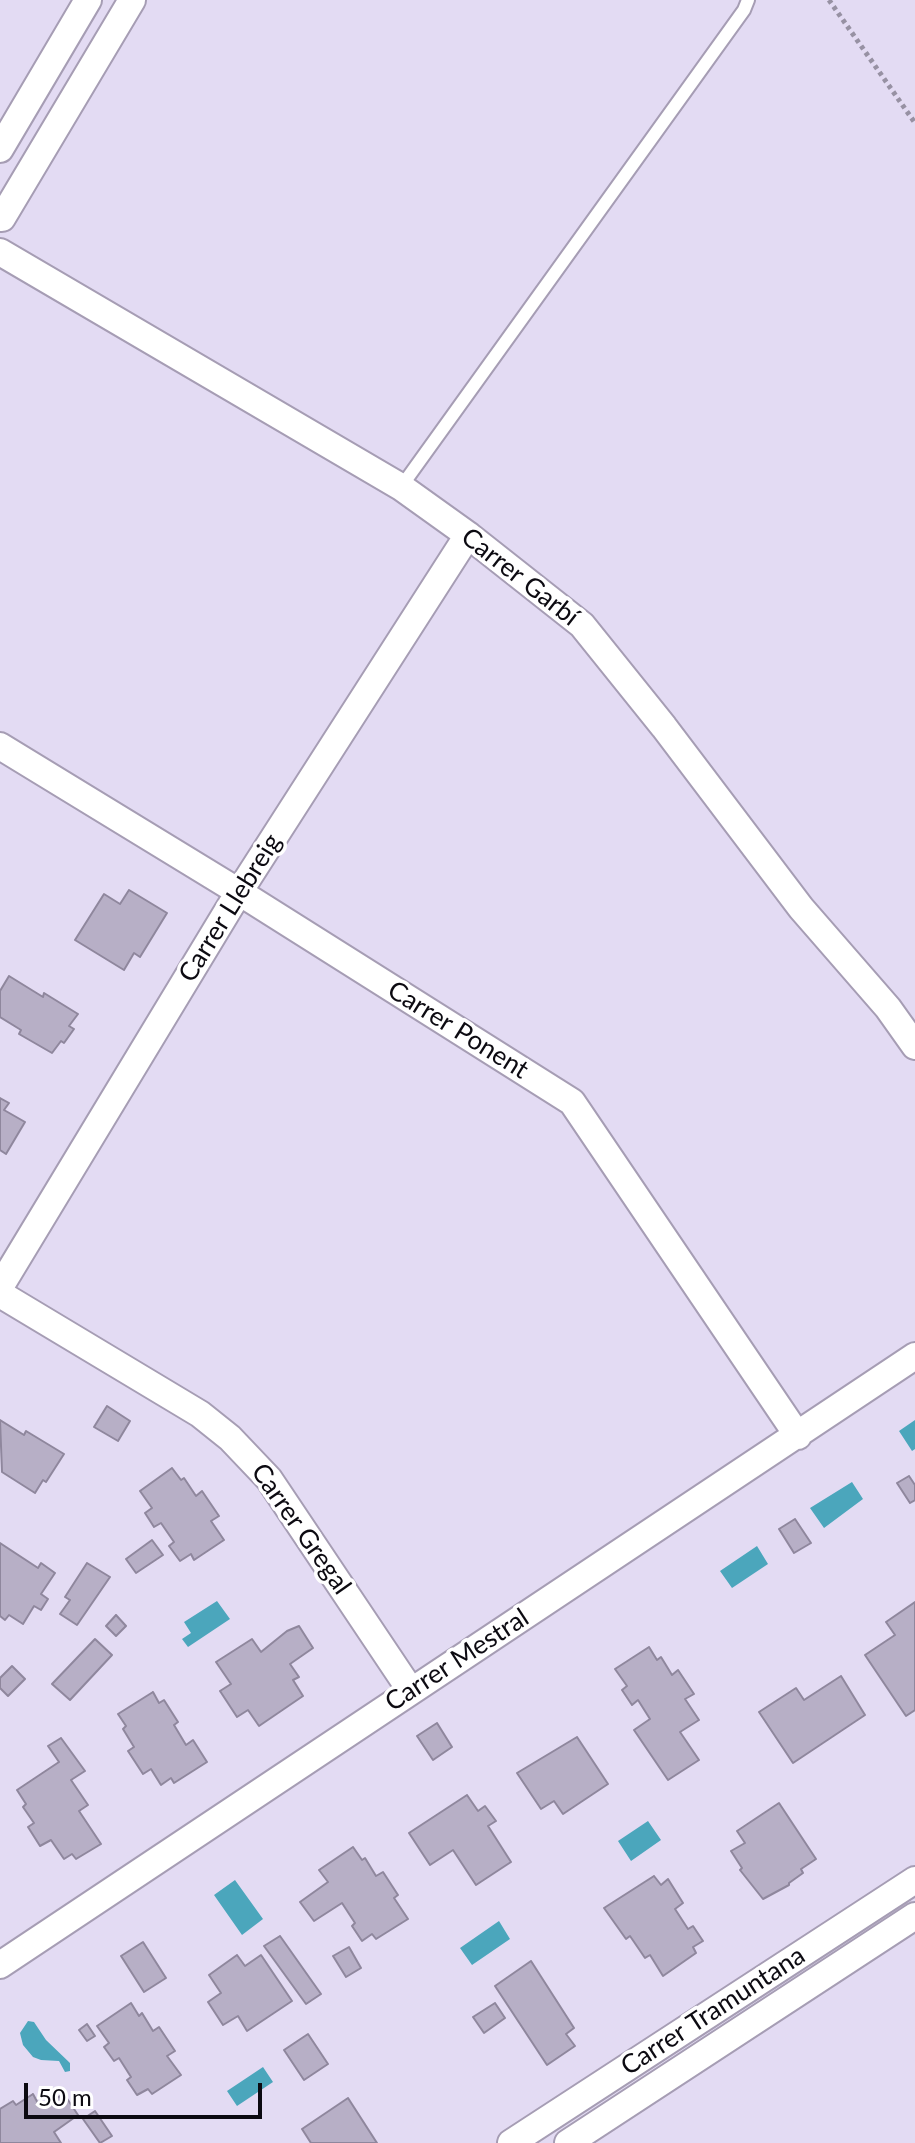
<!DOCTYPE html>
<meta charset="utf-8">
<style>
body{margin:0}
#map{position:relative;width:915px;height:2143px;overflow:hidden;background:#e3dbf3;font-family:Lato,sans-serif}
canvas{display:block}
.scale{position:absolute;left:24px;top:2083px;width:238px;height:36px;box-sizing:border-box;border:4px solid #0c0a11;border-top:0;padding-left:10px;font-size:24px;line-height:28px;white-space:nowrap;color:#0c0a11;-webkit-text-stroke:6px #fff;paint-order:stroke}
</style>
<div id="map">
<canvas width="915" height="2143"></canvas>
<div class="scale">50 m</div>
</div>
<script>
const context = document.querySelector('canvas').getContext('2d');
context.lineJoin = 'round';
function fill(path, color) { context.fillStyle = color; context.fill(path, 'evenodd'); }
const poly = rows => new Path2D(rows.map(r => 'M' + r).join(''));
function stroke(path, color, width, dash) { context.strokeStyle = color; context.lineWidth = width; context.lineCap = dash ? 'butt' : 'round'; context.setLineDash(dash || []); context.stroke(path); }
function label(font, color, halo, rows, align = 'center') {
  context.font = font + ' Lato,sans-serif'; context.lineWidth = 7; context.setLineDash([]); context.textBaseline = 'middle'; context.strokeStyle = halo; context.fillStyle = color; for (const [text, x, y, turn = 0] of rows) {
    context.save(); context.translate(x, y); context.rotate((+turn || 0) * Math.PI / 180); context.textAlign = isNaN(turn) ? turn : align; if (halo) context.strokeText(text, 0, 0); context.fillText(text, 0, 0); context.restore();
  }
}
fill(poly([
 [915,1420,915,1449,912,1451,899,1431],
 [852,1482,863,1499,824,1528,810,1508],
 [757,1546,768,1564,732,1588,720,1571],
 [217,1601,230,1619,188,1647,182,1639,191,1633,184,1622],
 [648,1821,661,1840,631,1861,618,1841],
 [235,1880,263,1919,242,1935,214,1895],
 [499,1921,510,1939,472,1965,460,1948],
 [28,2021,34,2022,46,2040,70,2063,70,2071,65,2072,59,2061,41,2060,33,2057,23,2045,20,2033],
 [263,2067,273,2082,237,2106,227,2091]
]), '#4ba6bc');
const building = poly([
 [129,890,167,913,140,957,134,953,124,970,75,940,104,894,120,904,129,890],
 [9,976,43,997,44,993,78,1014,69,1026,74,1029,64,1043,61,1041,52,1053,19,1034,21,1030,0,1017,0,991,9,976],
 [0,1098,9,1103,4,1110,25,1122,6,1154,0,1150,0,1098],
 [107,1406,130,1421,118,1441,94,1427,107,1406],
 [0,1420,24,1435,26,1431,64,1454,46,1482,43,1480,35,1493,2,1472,0,1420],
 [172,1468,181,1480,184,1478,196,1496,202,1491,219,1516,211,1521,224,1540,194,1560,191,1554,180,1561,169,1546,174,1542,161,1523,154,1527,145,1513,152,1508,140,1491,172,1468],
 [909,1476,915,1485,915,1500,910,1503,897,1483,909,1476],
 [795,1519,811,1543,794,1553,779,1529,795,1519],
 [152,1540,163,1555,136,1573,126,1559,152,1540],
 [0,1543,38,1568,41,1563,55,1573,41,1594,48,1599,41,1610,34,1606,23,1624,9,1615,5,1620,0,1616,0,1543],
 [87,1563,110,1577,77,1625,60,1614,70,1600,65,1597,87,1563],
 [915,1602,915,1710,906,1716,865,1655,895,1635,886,1622,915,1602],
 [116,1615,126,1626,116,1636,106,1626,116,1615],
 [299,1626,313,1648,290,1664,299,1677,293,1680,303,1696,259,1726,248,1710,237,1717,220,1691,231,1684,216,1662,252,1639,261,1652,287,1631,299,1626],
 [95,1639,112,1655,70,1700,52,1684,95,1639],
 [649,1647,657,1660,661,1657,672,1675,678,1670,694,1694,685,1699,699,1720,680,1732,699,1760,668,1780,634,1730,650,1719,638,1700,632,1705,622,1690,627,1686,615,1669,649,1647],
 [12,1666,25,1679,8,1696,0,1688,0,1678,12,1666],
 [841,1676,865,1715,793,1763,759,1712,796,1688,804,1700,841,1676],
 [153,1692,159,1703,164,1700,178,1722,174,1725,186,1745,193,1740,207,1762,174,1783,171,1778,161,1785,151,1769,143,1774,128,1751,134,1747,123,1729,126,1726,118,1714,153,1692],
 [437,1723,452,1747,433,1760,417,1736,437,1723],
 [577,1737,608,1784,563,1814,554,1801,541,1809,517,1773,577,1737],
 [61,1738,85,1771,71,1780,88,1805,79,1811,101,1844,76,1859,72,1854,64,1859,51,1840,40,1846,28,1827,34,1823,23,1807,26,1804,17,1790,59,1762,48,1746,61,1738],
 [467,1795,478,1811,485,1806,496,1821,488,1826,511,1862,476,1885,453,1850,430,1865,409,1833,467,1795],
 [779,1803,816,1859,801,1869,803,1873,789,1883,789,1885,763,1899,740,1870,742,1868,731,1851,745,1843,737,1831,779,1803],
 [353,1847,362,1860,365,1858,376,1876,383,1872,398,1895,394,1898,408,1919,376,1939,372,1934,362,1941,352,1926,355,1923,342,1903,314,1921,300,1902,328,1882,319,1870,353,1847],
 [654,1876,661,1885,668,1879,683,1903,675,1909,688,1929,693,1926,703,1941,693,1947,696,1953,663,1976,650,1955,645,1958,630,1936,626,1939,604,1908,654,1876],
 [280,1936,321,1994,306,2004,264,1946,280,1936],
 [143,1942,166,1978,144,1992,121,1956,143,1942],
 [349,1947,361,1968,346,1977,333,1956,349,1947],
 [237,1955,245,1966,261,1955,292,2001,247,2031,238,2016,223,2025,208,2002,221,1993,209,1975,237,1955],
 [531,1961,574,2028,566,2034,575,2046,547,2065,495,1986,531,1961],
 [131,2003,139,2016,142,2013,153,2031,159,2027,175,2051,167,2056,181,2075,152,2094,148,2089,137,2095,127,2080,131,2077,119,2058,114,2061,104,2047,109,2043,97,2026,131,2003],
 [495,2003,505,2018,484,2033,473,2017,495,2003],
 [87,2024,95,2036,87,2041,79,2030,87,2024],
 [308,2034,328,2064,304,2080,284,2050,308,2034],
 [33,2094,40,2107,64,2094,78,2115,54,2132,61,2143,0,2143,0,2109,13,2101,16,2105,33,2094],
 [348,2098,377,2143,311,2143,302,2129,348,2098],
 [95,2111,112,2136,100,2143,83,2119,95,2111]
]);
fill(building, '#b7afc6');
stroke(building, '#8f879d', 2);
const lane = poly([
 [401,487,744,10,748,0]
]);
const street = poly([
 [0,149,88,0],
 [2,218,132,0],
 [0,252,401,487,468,535,582,625,664,727,801,908,888,1008,915,1046],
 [0,746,239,892,572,1102,798,1436],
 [0,1287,239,892,468,535],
 [0,1294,200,1414,230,1438,269,1479,411,1691],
 [0,1965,915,1356],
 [511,2143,915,1880],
 [568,2143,915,1916]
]);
stroke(lane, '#a69db4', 16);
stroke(street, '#a69db4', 30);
stroke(poly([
 [829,0,915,123]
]), '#9791a3', 5, [4, 4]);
stroke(lane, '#fff', 12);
stroke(street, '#fff', 26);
label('26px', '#0c0a11', '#fff', [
 ["Carrer Garbí",520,577,38],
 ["Carrer Llebreig",230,908,-58],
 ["Carrer Ponent",458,1030,32],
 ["Carrer Gregal",301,1529,55],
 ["Carrer Mestral",457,1660,-33],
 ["Carrer Tramuntana",713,2011,-33]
]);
</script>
